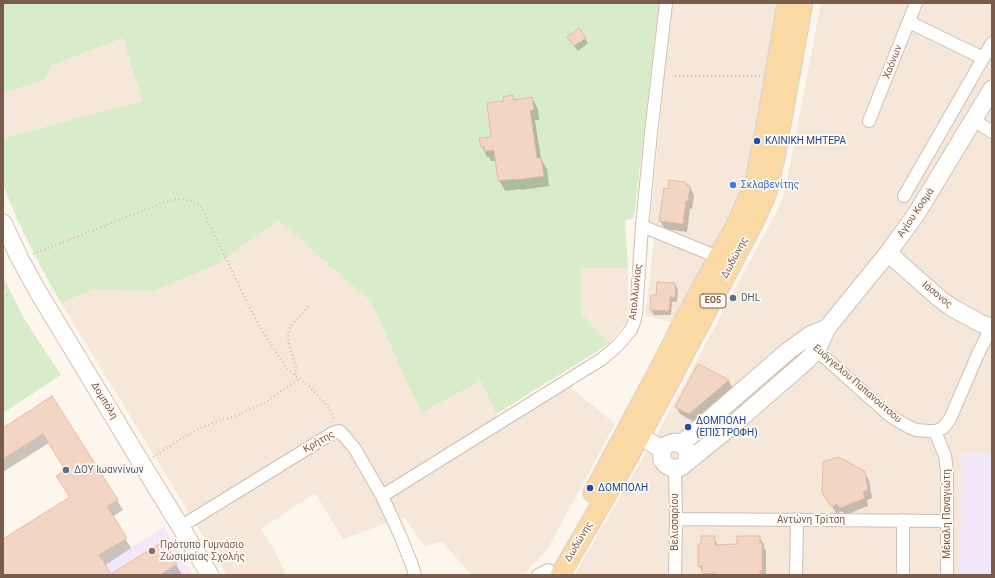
<!DOCTYPE html>
<meta charset="utf-8">
<style>
body{margin:0}
#map{position:relative;width:995px;height:578px;overflow:hidden;background:#fdf6ec;font-family:Roboto,sans-serif}
canvas{display:block}
.frame{position:absolute;inset:0;border:4px solid #7a5c4d;pointer-events:none}
</style>
<div id="map">
<canvas width="995" height="578"></canvas>
<div class="frame"></div>
</div>
<script>
const context = document.querySelector('canvas').getContext('2d');
context.lineJoin = 'round';
function fill(path, color) { context.fillStyle = color; context.fill(path, 'evenodd'); }
const poly = rows => new Path2D(rows.map(r => 'M' + r).join(''));
function stroke(path, color, width, dash) { context.strokeStyle = color; context.lineWidth = width; context.lineCap = dash ? 'butt' : 'round'; context.setLineDash(dash || []); context.stroke(path); }
function label(font, color, halo, rows, align = 'center') {
  context.font = font + ' Roboto,sans-serif'; context.lineWidth = 3.5; context.setLineDash([]); context.textBaseline = 'middle'; context.strokeStyle = halo; context.fillStyle = color; for (const [text, x, y, turn = 0] of rows) {
    context.save(); context.translate(x, y); context.rotate((+turn || 0) * Math.PI / 180); context.textAlign = isNaN(turn) ? turn : align; if (halo) context.strokeText(text, 0, 0); context.fillText(text, 0, 0); context.restore();
  }
}
fill(poly([
 [672,3,778,3,745,182,673,323,645,315,650,278,655,224,650,222],
 [821,3,992,3,992,575,574,575,661,427,779,207,785,191],
 [123,38,142,101,3,138,3,93,44,80,51,66],
 [278,220,371,302,421,413,481,381,501,426,568,385,615,424,548,548,523,575,472,575,442,542,424,546,404,517,343,539,315,493,261,529,274,549,286,575,227,575,61,303,95,289,153,290,220,263],
 [581,268,628,268,628,312,626,323,609,343,581,313]
]), '#f5e8da');
fill(poly([
 [992,453,992,575,960,575,961,454],
 [164,527,193,575,87,575]
]), '#f3e8fa');
fill(poly([
 [3,3,659,3,634,217,625,221,628,268,581,268,581,313,609,343,601,349,496,414,481,381,421,413,371,302,278,220,220,263,153,291,95,289,61,303,42,269,18,221,3,185,3,138,142,101,123,38,51,66,44,80,3,93],
 [3,277,25,320,61,375,3,413],
 [793,357,798,363,696,450,691,444]
]), '#d8ecc9');
fill(poly([
 [585,38,588,43,578,51,571,42],
 [513,96,515,101,532,98,538,109,539,120,535,120,541,159,547,169,549,186,521,190,521,189,505,191,499,180,496,161,491,161,489,157,487,157,482,147,480,139,492,138,505,102],
 [685,183,688,187,690,187,694,195,692,209,690,208,687,232,665,229,660,221,669,190],
 [675,284,678,289,677,302,672,302,671,315,654,315,651,310,657,296],
 [698,365,729,381,733,389,694,422,680,414,676,407],
 [52,398,123,510,112,517,131,548,105,565,111,575,3,575,3,536,5,539,70,498,63,486,66,470,49,443,3,472,3,429],
 [864,472,869,480,872,498,867,500,868,506,845,515,842,511,837,514,828,501],
 [714,537,718,546,738,545,759,537,764,544,764,548,766,551,766,575,703,575,703,573,699,566,702,545],
 [164,543,182,575,112,575]
]), '#0003');
const building = poly([
 [579,28,586,38,574,46,567,37,579,28],
 [513,95,514,100,532,97,534,110,530,110,537,158,541,158,544,176,514,180,514,179,498,181,494,150,484,151,484,147,481,147,479,138,491,137,487,103,504,101,503,97,513,95],
 [669,180,685,182,685,184,688,184,687,186,690,186,688,201,686,201,683,224,659,221,664,188,668,189,669,180],
 [657,282,675,283,675,297,670,297,669,311,650,310,651,295,656,295,657,282],
 [698,364,729,380,689,414,675,407,698,364],
 [52,396,118,500,107,506,127,538,99,555,111,574,164,541,177,564,160,575,3,575,3,539,70,497,56,476,65,470,43,434,3,459,3,428,52,396],
 [838,457,865,471,868,490,863,492,865,498,840,508,837,504,832,507,822,493,823,462,838,457],
 [701,536,715,536,715,545,737,544,737,536,760,536,760,543,762,543,762,571,760,570,760,575,715,575,715,573,702,574,702,566,698,566,698,544,701,544,701,536]
]);
fill(building, '#f3d5c3');
stroke(building, '#e6bba3', 1);
const street = poly([
 [909,22,983,58],
 [974,120,992,132],
 [869,121,916,3],
 [904,196,992,43],
 [642,226,718,257],
 [811,345,888,414,895,419,909,427,916,430,928,431,935,431,943,428,950,419,978,354,991,328],
 [935,431,945,456,947,471,947,575],
 [382,496,602,359,617,346,631,330,634,322,636,314,642,226,651,133,666,3],
 [676,519,947,521],
 [180,527,331,434,335,432,339,431,345,437,355,449,382,496,400,535,412,565,415,575],
 [538,575,548,570],
 [675,575,676,519,675,469],
 [796,575,797,519],
 [903,575,903,520]
]);
const secondary = poly([
 [3,223,20,259,37,290,142,464,210,575],
 [888,253,940,299,951,307,980,323,992,328],
 [629,429,663,450],
 [681,444,788,351,810,335,827,328],
 [686,463,687,460,688,453,685,448,680,444,675,442,666,445,663,450,662,453,662,460,666,465,672,468,675,469,681,467,728,429,805,362,817,350,827,328,888,253,917,213,992,89]
]);
const primary = poly([
 [593,493,662,364,682,324,735,226,753,188,755,181,766,125,787,3],
 [560,575,628,458,664,392,754,222,766,196,776,153,803,3]
]);
stroke(street, '#d1beb0', 14);
stroke(secondary, '#d6c0b0', 19);
stroke(primary, '#dad1cd', 21);
stroke(poly([
 [675,76,760,76],
 [33,254,162,203,177,199,189,200,200,205,251,310,264,334,287,369,310,387,329,408,333,415,334,421],
 [3,297,10,294],
 [295,375,296,367,288,341,288,334,290,327,296,320,309,306],
 [153,457,179,440,201,428,218,421,236,416,266,402,300,378]
]), '#d9b8a5', 2, [1, 3]);
stroke(street, '#fff', 12);
stroke(secondary, '#fff', 17);
stroke(primary, '#fbd9a5', 19);
for (const [x, y, r, color] of [
 [757,141,4,"#1a4fb4"],
 [733,185,4,"#3f7fe0"],
 [733,298,4,"#5c6f8a"],
 [688,427,4,"#1a4fb4"],
 [66,470,4,"#5c6f8a"],
 [590,488,4,"#1a4fb4"],
 [152,551,4,"#8d6e63"]
]) { const dot = new Path2D(); dot.arc(x, y, r, 0, 2 * Math.PI); context.fillStyle = color; context.fill(dot); stroke(dot, '#fffaf3', 1.5); }
for (const [x, y, w] of [
 [713,301,26]
]) { const box = new Path2D(); box.roundRect(x - w / 2, y - 7, w, 14, 3); context.fillStyle = '#fffaf3'; context.fill(box); stroke(box, '#7a5c4d', 1); }
label('bold 9px', '#7a5c4d', null, [
 ["ΕΟ5",713,301]
]);
label('10px', '#7a5c4d', '#fffaf3', [
 ["Χαόνων",893,62,-68],
 ["Αγίου Κοσμά",916,213,-56],
 ["Δωδώνης",735,258,-62],
 ["Απολλωνίας",636,292,-84],
 ["Ιάσονος",937,295,39],
 ["Ευάγγελου Παπανούτσου",857,384,41],
 ["Δομπόλη",104,401,59],
 ["Κρήτης",319,442,-30],
 ["Μέκαλη Παναγιώτη",947,514,-90],
 ["Αντώνη Τρίτση",811,520],
 ["Βελισσαρίου",675,522,-90],
 ["Δωδώνης",579,542,-59]
]);
label('10px', '#164399', '#fffaf3', [
 ["ΚΛΙΝΙΚΗ ΜΗΤΕΡΑ",765,141],
 ["ΔΟΜΠΟΛΗ",696,421],
 ["(ΕΠΙΣΤΡΟΦΗ)",696,433],
 ["ΔΟΜΠΟΛΗ",598,488]
], 'left');
label('10px', '#366cbe', '#fffaf3', [
 ["Σκλαβενίτης",741,185]
], 'left');
label('10px', '#4e5e75', '#fffaf3', [
 ["DHL",741,298],
 ["ΔΟΥ Ιωαννίνων",74,470]
], 'left');
label('10px', '#785e54', '#fffaf3', [
 ["Πρότυπο Γυμνάσιο",160,545],
 ["Ζωσιμαίας Σχολής",160,557]
], 'left');
</script>
